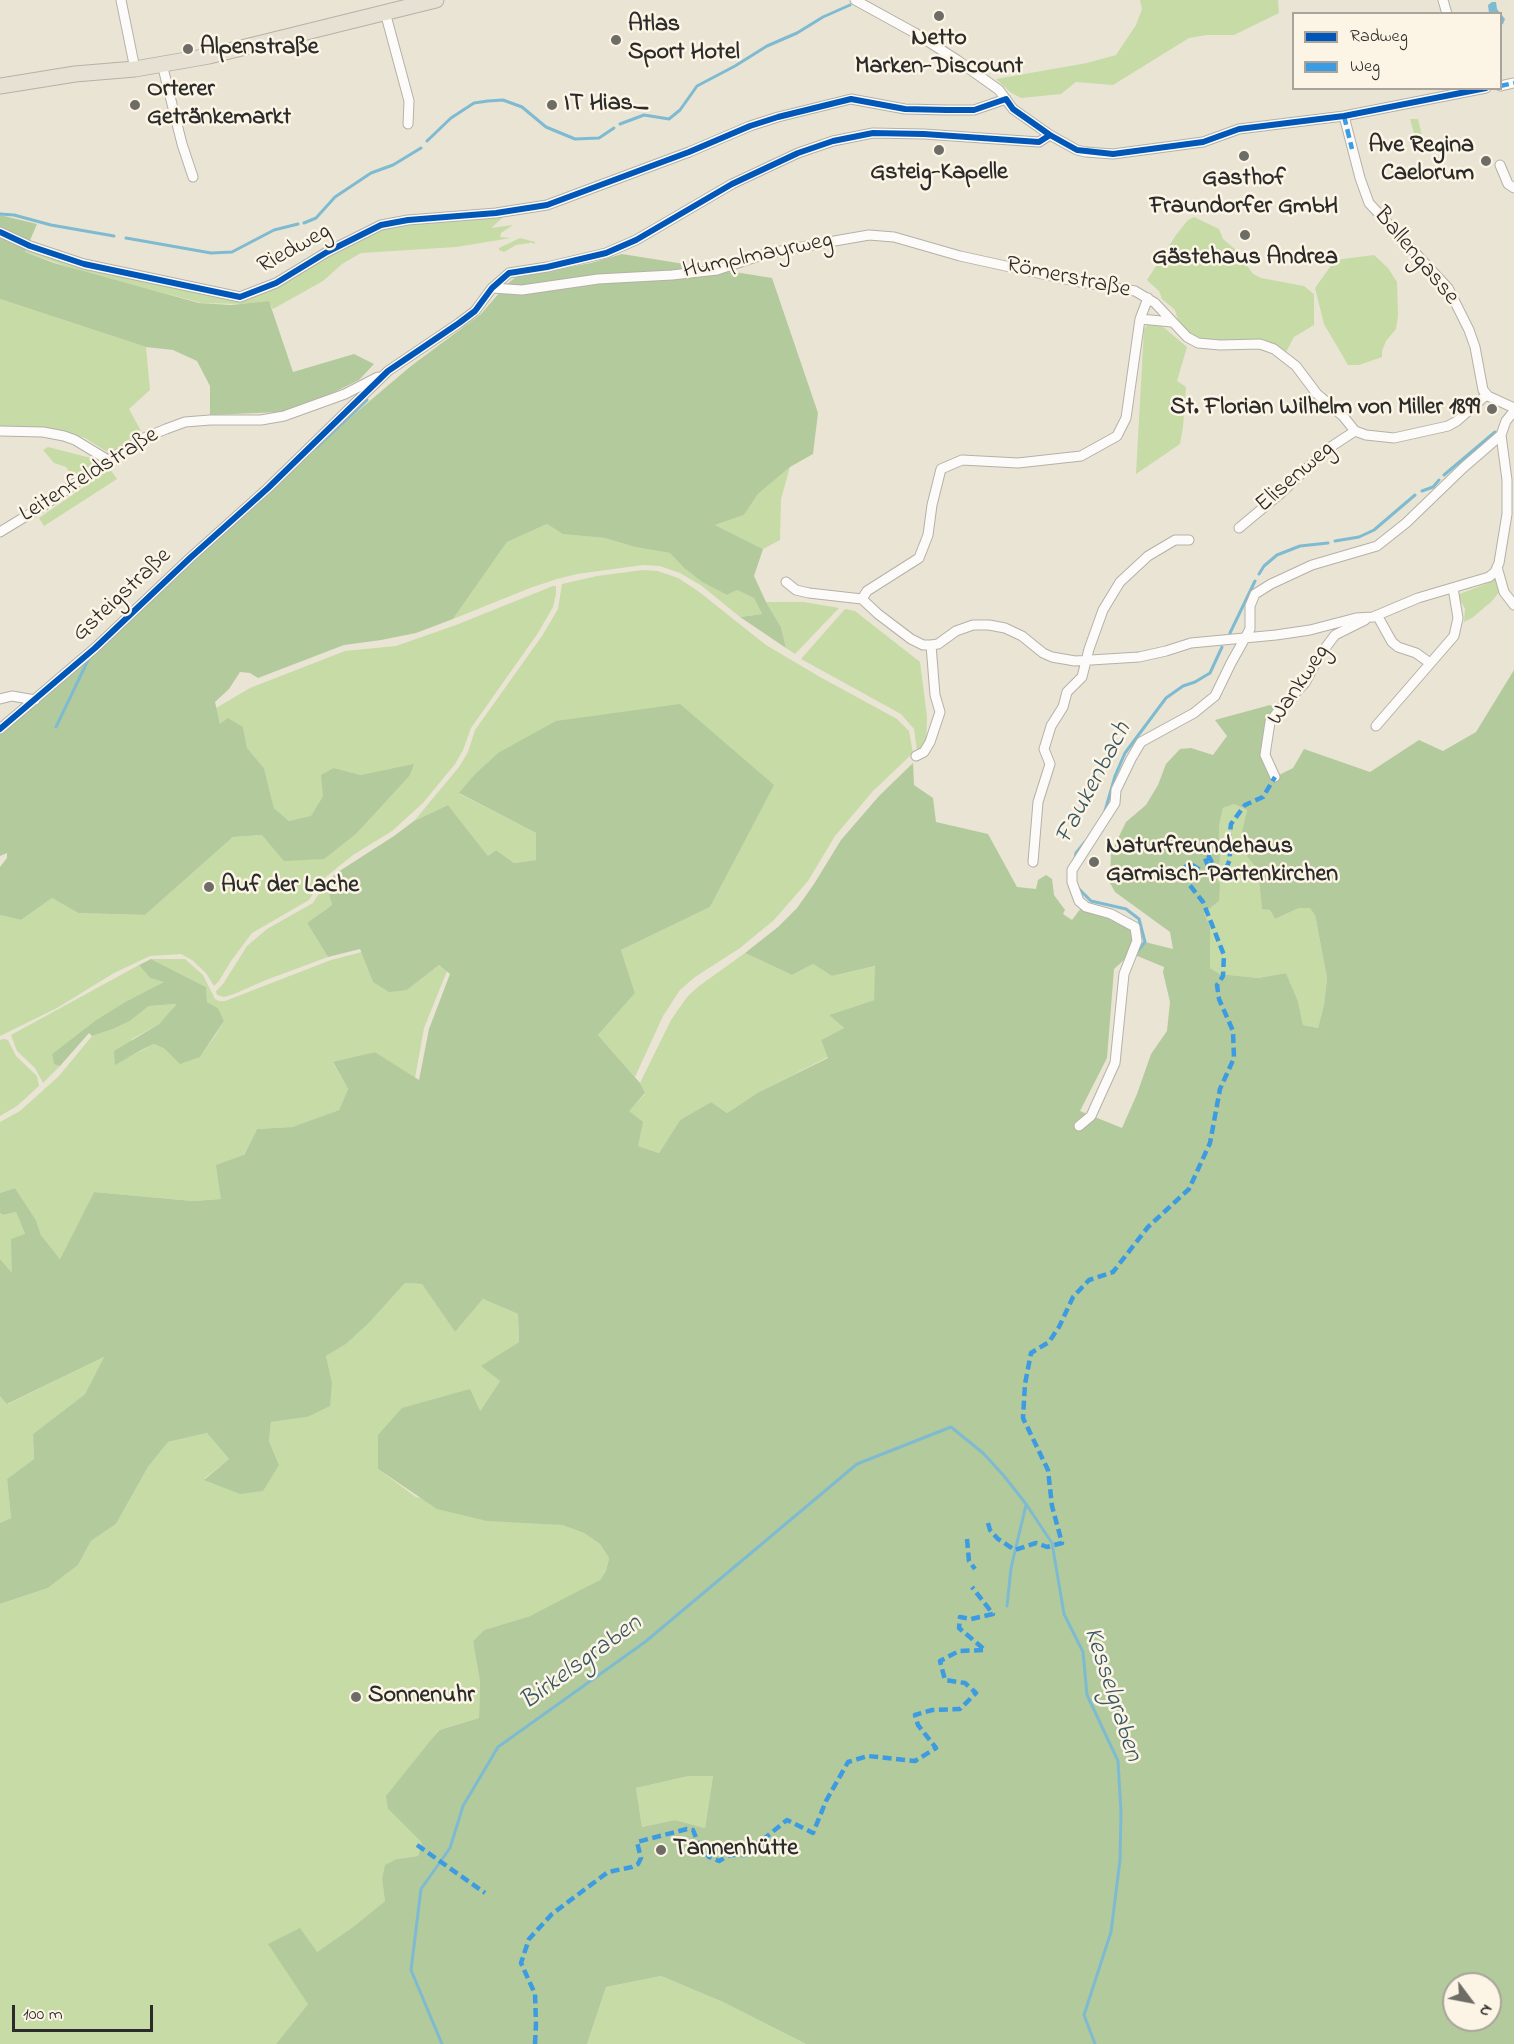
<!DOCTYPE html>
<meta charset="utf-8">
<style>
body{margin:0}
#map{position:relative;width:1514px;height:2044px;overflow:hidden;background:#eae4d5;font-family:"Indie Flower",sans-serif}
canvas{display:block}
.legend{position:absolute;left:1292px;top:12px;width:210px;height:78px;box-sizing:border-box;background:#fcf5e5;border:2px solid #a8a49b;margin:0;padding:8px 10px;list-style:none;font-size:18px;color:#2b2b2b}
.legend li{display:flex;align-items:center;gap:12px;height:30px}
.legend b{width:30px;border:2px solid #a8a49b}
.north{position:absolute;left:1442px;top:1972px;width:60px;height:60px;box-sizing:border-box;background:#fcf5e5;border:2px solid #a8a49b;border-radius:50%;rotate:122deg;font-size:16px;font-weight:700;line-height:24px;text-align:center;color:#2b2b2b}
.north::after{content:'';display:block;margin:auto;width:21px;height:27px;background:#6e6c66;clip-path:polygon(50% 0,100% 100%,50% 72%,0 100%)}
.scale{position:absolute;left:12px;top:2005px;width:141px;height:27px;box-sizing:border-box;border:3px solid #2b2b2b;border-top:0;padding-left:8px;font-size:18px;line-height:21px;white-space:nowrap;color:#2b2b2b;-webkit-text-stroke:4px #fcf5e5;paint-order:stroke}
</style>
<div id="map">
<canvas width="1514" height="2044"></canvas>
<ul class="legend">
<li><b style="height:8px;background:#0057b8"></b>Radweg</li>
<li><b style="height:8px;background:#3d9ce1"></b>Weg</li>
</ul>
<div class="north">N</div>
<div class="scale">100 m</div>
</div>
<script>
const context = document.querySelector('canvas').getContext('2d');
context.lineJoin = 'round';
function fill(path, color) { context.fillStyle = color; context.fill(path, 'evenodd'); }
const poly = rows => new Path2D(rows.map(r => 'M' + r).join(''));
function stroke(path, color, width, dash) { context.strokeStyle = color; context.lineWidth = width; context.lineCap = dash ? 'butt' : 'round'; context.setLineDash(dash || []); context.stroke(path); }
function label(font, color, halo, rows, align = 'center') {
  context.font = font + ' "Indie Flower",sans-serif'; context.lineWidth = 5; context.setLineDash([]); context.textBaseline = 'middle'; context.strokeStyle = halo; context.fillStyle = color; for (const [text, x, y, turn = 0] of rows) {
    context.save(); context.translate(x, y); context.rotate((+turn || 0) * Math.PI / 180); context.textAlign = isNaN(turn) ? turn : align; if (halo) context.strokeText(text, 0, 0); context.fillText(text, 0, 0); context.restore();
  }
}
fill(poly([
 [1140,0,1278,0,1279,13,1234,35,1207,35,1189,38,1113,85,1076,82,1061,94,1021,98,1010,92,996,79,1087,63,1116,55,1136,25,1142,9],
 [1410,119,1418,119,1424,144,1417,144],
 [508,213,491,228,513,225,501,233,500,237,511,238,456,247,361,253,342,264,323,281,273,309,268,301,242,304,202,303,83,272,25,252,27,247,239,301,351,242,393,225],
 [1194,217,1219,229,1223,239,1236,250,1253,274,1261,278,1304,286,1314,294,1314,325,1294,337,1286,352,1270,342,1259,339,1214,343,1194,339,1180,327,1175,310,1162,299,1159,291,1147,280,1176,235,1188,220],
 [520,238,535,242,535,244,530,242,530,243,516,245,504,252,499,250,499,248],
 [1374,255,1388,268,1397,282,1398,316,1396,329,1386,341,1382,351,1382,357,1359,365,1348,365,1324,324,1315,288,1335,260],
 [0,299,146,347,150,390,129,409,141,431,109,453,85,438,65,432,33,427,0,427],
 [1149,323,1162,326,1187,347,1177,381,1186,387,1183,427,1180,444,1136,474,1144,329],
 [48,447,95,459,98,463,75,480,66,467,54,463,43,450],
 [790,467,781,499,780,540,763,549,715,525,744,515,758,494],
 [110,469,117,479,44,526,39,518],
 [547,524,564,534,605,538,635,547,670,553,684,568,702,582,727,595,737,590,754,598,762,614,740,617,702,586,680,573,660,566,643,565,577,574,557,579,530,588,453,619,507,542],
 [643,570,658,571,678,578,698,591,766,645,820,677,897,719,909,731,913,753,873,791,835,836,808,881,774,920,740,948,695,977,680,990,663,1016,635,1077,598,1035,635,993,621,950,710,907,773,785,498,753,476,773,460,794,536,833,536,860,514,863,496,850,488,856,448,805,414,821,459,767,468,752,475,730,542,636,558,609,562,584,597,576],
 [1496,578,1500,591,1492,601,1472,618,1464,622,1465,609,1457,595,1488,583],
 [553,586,556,586,556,594,553,607,538,633,471,728,463,750,455,764,423,803,392,831,353,855,322,880,309,900,252,933,231,961,219,981,214,986,206,973,192,960,181,954,150,956,114,973,57,1008,0,1036,0,915,21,920,52,898,78,913,145,915,233,837,262,835,324,858,356,834,379,808,361,775,334,768,323,796,311,817,289,821,274,808,264,768,247,748,243,727,220,724,216,708,250,688,345,651,396,646,456,625],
 [766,602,804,602,839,608,795,654,786,648,781,627],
 [845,609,855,611,920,662,927,717,926,743,917,751,914,729,901,714,801,659],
 [1234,804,1247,810,1241,835,1246,855,1258,870,1262,908,1270,910,1275,919,1299,908,1311,908,1315,915,1327,978,1324,1005,1318,1028,1303,1025,1298,1001,1286,973,1258,978,1220,974,1210,968,1210,926,1204,913,1219,901,1214,875,1220,861,1219,826,1223,808],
 [326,883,332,905,307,923,328,957,266,980,234,994,224,997,217,995,216,991,223,984,247,946,267,929,313,903],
 [362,952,373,982,407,990,439,965,447,971,424,1028,415,1078,375,1052,333,1063,348,1089,339,1110,292,1127,257,1129,221,1199,193,1201,94,1192,60,1259,41,1235,36,1220,15,1188,0,1193,0,1122,20,1111,59,1076,92,1036,113,1029,130,1021,149,1006,178,1004,159,1024,132,1039,115,1064,154,1044,165,1049,200,1057,215,1036,224,1021,218,1008,207,1002,206,987,151,959,185,959,203,975,215,999,219,1001,225,1001,331,960],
 [745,953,792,975,813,964,832,976,876,966,874,1000,829,1015,844,1028,821,1040,828,1057,759,1092,727,1113,711,1102,680,1120,659,1153,638,1146,628,1111,645,1094,640,1083,671,1020,687,997,699,986],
 [139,965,150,978,165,982,125,1002,96,1020,52,1054,54,1063,60,1066,43,1083,35,1068,17,1051,11,1035],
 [4,1039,8,1040,16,1056,37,1076,39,1086,17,1106,0,1116,0,1040],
 [16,1212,25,1234,12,1274,0,1259,0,1213,3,1215],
 [405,1283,422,1284,455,1332,483,1299,518,1314,519,1342,482,1366,500,1381,479,1412,378,1469,416,1497,530,1522,562,1525,584,1533,600,1544,609,1558,606,1571,600,1580,573,1595,530,1616,484,1630,473,1641,480,1682,479,1718,438,1730,388,1809,422,1843,418,1856,397,1859,382,1880,385,1901,353,1927,317,1952,308,2004,276,2044,0,2044,0,1604,48,1588,78,1565,91,1541,116,1524,148,1467,168,1442,207,1433,229,1459,204,1479,279,1465,269,1441,271,1422,307,1417,332,1382,326,1356,346,1344,368,1324],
 [104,1357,85,1394,33,1434,34,1459,7,1479,11,1518,0,1523,0,1396,8,1404],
 [689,1776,713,1776,705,1828,675,1820,642,1827,636,1788],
 [661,1976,723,2002,806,2044,587,2044,606,1987]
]), '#c6dba6');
fill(poly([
 [0,215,37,224,25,252,54,263,199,303,231,305,269,301,293,372,354,354,374,364,359,380,306,406,280,412,210,415,210,386,197,361,173,350,146,347,0,299],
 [622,254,772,278,818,413,813,454,790,467,758,494,744,515,715,525,763,549,754,576,766,602,781,627,786,648,740,617,762,614,754,598,737,590,727,595,702,582,684,568,670,553,635,547,605,538,563,534,547,524,507,542,453,619,416,633,381,640,344,645,258,678,250,673,240,672,229,689,215,702,220,724,228,718,243,727,247,748,264,768,274,808,289,821,311,816,323,796,321,775,334,768,361,775,414,764,410,775,356,834,324,859,284,861,262,835,233,837,145,915,78,913,52,898,21,920,0,915,0,867,7,858,7,853,0,856,0,734,48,694,352,416,411,366,481,314,507,284,516,277,591,263],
 [1514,670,1514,2044,806,2044,723,2002,661,1976,606,1987,587,2044,276,2044,308,2004,268,1944,300,1928,317,1952,353,1927,385,1901,382,1880,385,1865,397,1859,418,1856,422,1843,388,1809,386,1796,439,1730,479,1718,480,1682,473,1641,484,1630,530,1616,600,1580,606,1571,609,1558,600,1544,584,1533,562,1525,487,1521,437,1509,378,1469,378,1435,402,1408,470,1389,480,1411,500,1381,481,1366,519,1342,518,1314,483,1299,455,1332,422,1284,405,1283,368,1324,346,1344,326,1356,332,1382,330,1406,307,1417,271,1422,269,1441,279,1465,263,1491,240,1494,204,1480,229,1459,207,1433,168,1442,148,1467,116,1524,91,1541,78,1565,48,1588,0,1604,0,1523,11,1518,7,1479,34,1459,33,1434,85,1394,104,1357,7,1404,0,1396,0,1259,12,1273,11,1239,25,1234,16,1212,3,1215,0,1213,0,1193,15,1188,36,1220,41,1235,60,1259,94,1192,193,1201,221,1199,216,1165,244,1155,257,1129,292,1127,339,1110,348,1089,333,1062,375,1052,419,1080,429,1029,450,974,439,965,407,990,389,992,373,982,360,949,328,957,307,923,332,905,326,883,338,872,394,836,414,821,448,805,488,856,496,850,514,863,536,860,536,833,459,793,476,773,498,753,556,721,680,704,774,785,710,907,621,950,635,993,598,1035,640,1083,645,1093,629,1111,643,1122,638,1146,659,1153,680,1120,711,1102,727,1113,759,1092,828,1058,821,1040,844,1028,829,1015,874,1000,875,966,832,976,813,964,792,975,745,953,778,927,797,908,814,884,841,840,879,796,913,763,914,785,933,798,936,822,988,834,1017,887,1036,889,1038,880,1046,875,1052,879,1054,895,1065,910,1063,914,1072,920,1081,908,1092,909,1135,927,1137,941,1125,959,1114,969,1107,1058,1080,1111,1122,1128,1137,1094,1151,1054,1167,1031,1170,1002,1163,972,1164,967,1135,955,1145,942,1173,949,1170,932,1115,892,1110,883,1111,853,1126,822,1146,805,1158,785,1166,764,1180,749,1191,748,1213,755,1227,736,1215,720,1270,705,1279,710,1270,723,1265,755,1275,777,1293,768,1304,749,1370,772,1419,740,1443,751,1476,732],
 [1234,804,1247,810,1241,835,1246,855,1258,870,1262,909,1270,910,1275,919,1299,908,1310,908,1315,915,1327,978,1324,1005,1318,1028,1303,1025,1298,1001,1286,973,1258,978,1220,974,1210,968,1210,926,1204,913,1219,901,1220,884,1214,875,1220,861,1219,826,1223,808],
 [689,1776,713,1776,705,1828,675,1820,642,1827,636,1788],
 [1454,1984,1490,1984,1490,2020,1454,2020],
 [151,959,206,987,207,1002,218,1008,224,1021,200,1057,180,1064,165,1049,154,1044,143,1049,115,1065,114,1051,159,1024,177,1004,149,1006,130,1021,113,1029,92,1036,89,1033,60,1066,54,1064,52,1054,96,1020,125,1002,164,982,150,978,139,965]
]), '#b3ca9c');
fill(poly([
 [1492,2,1496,2,1497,9,1505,19,1503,24,1501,25,1500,14,1489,13,1488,5]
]), '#7fbbd0');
stroke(poly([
 [620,124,644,115,669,119,680,110,697,86,735,66,767,46,797,33,823,17,850,5],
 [427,141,451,118,474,103,488,101,503,100,522,107,546,127,575,139,599,138,614,128],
 [0,214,14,215,51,225,114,236],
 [304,223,316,218,335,197,371,173,393,165,421,148],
 [126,238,211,253,232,252,274,230,298,224],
 [316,448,367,400],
 [1444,475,1495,432],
 [1422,491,1433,487,1439,480],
 [1335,541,1359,537,1374,530,1415,495],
 [1259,574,1264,566,1277,555,1300,546,1328,543],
 [1230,633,1255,581],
 [56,727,90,656],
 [1105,811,1115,776,1125,753,1166,698,1183,686,1195,682,1210,673,1222,647],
 [1075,859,1076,853,1085,842],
 [1079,889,1091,901,1126,909,1139,919,1145,942,1136,953],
 [1007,1606,1011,1568,1026,1505],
 [442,2044,411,1970,421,1889,450,1848,463,1806,498,1747,645,1642,857,1464,951,1427,983,1453,1004,1476,1026,1504,1052,1543,1064,1614,1083,1652,1087,1695,1118,1761,1121,1812,1120,1860,1111,1932,1084,2015,1095,2044]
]), '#7fbbd0', 3);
const minor = poly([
 [121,0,135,69],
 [855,0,915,33,957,60,999,90,1013,109,1050,135,1077,150,1086,152,1113,154,1203,142,1239,129,1344,116,1486,88],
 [1443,0,1447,14],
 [385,12,409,101,408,124],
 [162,64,182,144,193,177],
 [1500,86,1514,83],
 [1344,116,1360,178,1369,203,1448,288,1469,330,1475,347,1483,390,1488,396,1514,408],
 [1500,165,1508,184,1514,188],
 [0,232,30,246,84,264,240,297,276,283,327,252,381,225,408,220,496,213,547,205,689,152,750,126,778,117,851,99,905,109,947,110,974,110,1006,99],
 [492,288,522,290,598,279,672,275,717,270,765,254,823,243,869,235,894,237,960,256,1074,281,1135,291,1155,303,1187,337,1198,343,1220,345,1260,344,1274,349,1296,366,1317,394,1343,416,1355,431,1366,435,1394,438,1448,426,1457,421,1484,397,1488,396],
 [1140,319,1148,298],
 [0,431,43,432,64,436,75,440,108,460],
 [1239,528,1281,493,1326,450,1355,431],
 [0,532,46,504,108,460,144,438,166,429,185,422,210,420,261,420,284,416,345,394,378,377],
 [1497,567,1504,592,1514,605],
 [786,582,796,590,809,593,862,599,878,614,911,639,923,645,931,645],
 [862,599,867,591,919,558,928,535,932,505,941,469,962,460,1018,463,1081,456,1117,436,1126,418,1140,319,1172,322],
 [1377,615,1392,642,1398,647,1416,653,1430,663],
 [0,699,12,696,35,700],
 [1376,726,1454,636,1458,618,1453,588],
 [0,729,95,648,190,558,268,488,388,371,459,323,475,311,492,288,509,273,547,267,606,253,636,240,732,184,798,153,833,141,873,133,924,134,1039,142,1050,135],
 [916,756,924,752,930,742,940,712,935,695,931,645,938,644,956,631,973,625,989,625,1005,628,1022,636,1043,653,1052,657,1075,661,1139,657,1166,651,1191,643,1276,635,1310,630,1356,618,1373,617,1418,598,1489,577,1495,572,1499,563,1507,514,1507,480,1501,435,1506,421,1514,411],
 [1275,777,1265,755,1270,722,1279,710,1305,683,1320,655,1335,635,1365,620],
 [1033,862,1038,802,1050,764,1044,749,1048,736,1051,726,1063,707,1067,692,1082,677,1089,649,1103,610,1120,582,1148,556,1175,540,1189,540],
 [1079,1126,1091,1116,1115,1063,1124,974,1137,941,1135,927,1111,914,1086,907,1079,901,1072,882,1072,870,1115,803,1116,790,1131,759,1141,742,1194,713,1215,696,1231,663,1250,629,1250,606,1255,594,1271,584,1312,565,1377,546,1406,523,1463,468,1501,435]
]);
const primary = poly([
 [0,86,75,74,135,69,209,56,436,0]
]);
stroke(minor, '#b4b1a7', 11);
stroke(primary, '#b4b1a7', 17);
stroke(minor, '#fcfbf9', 9);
stroke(primary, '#e7e1d4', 15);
stroke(poly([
 [1500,86,1514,83],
 [1344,116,1352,149],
 [988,1523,990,1530,998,1539,1015,1550,1036,1543,1047,1547,1062,1543,1052,1506,1048,1470,1023,1418,1025,1384,1031,1353,1049,1342,1059,1327,1073,1297,1089,1280,1113,1272,1148,1227,1189,1189,1210,1143,1220,1089,1234,1058,1233,1031,1219,999,1217,985,1223,976,1224,955,1203,902,1185,879,1181,872,1189,863,1207,874,1210,872,1205,858,1208,855,1216,870,1226,869,1230,859,1229,841,1231,824,1245,805,1263,797,1275,777],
 [967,1539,969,1561,975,1569],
 [417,1845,485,1893],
 [535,2044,536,2024,535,1994,521,1963,529,1939,552,1914,608,1872,632,1867,638,1864,641,1858,637,1842,687,1829,693,1830,699,1845,709,1857,719,1861,730,1855,744,1855,787,1820,813,1833,826,1801,848,1762,868,1756,915,1761,936,1748,918,1725,915,1715,932,1710,960,1709,976,1693,965,1683,945,1680,940,1661,959,1651,985,1650,959,1628,960,1617,971,1619,993,1614,972,1587]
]), '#3d9ce1', 4.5, [9, 4.5]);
stroke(poly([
 [0,232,30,246,84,264,240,297,276,283,327,252,381,225,408,220,496,213,547,205,689,152,750,126,778,117,851,99,905,109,947,110,974,110,1006,99,1013,109,1050,135,1077,150,1113,154,1203,142,1239,129,1344,116,1486,88],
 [0,729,95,648,190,558,268,488,388,371,459,323,475,311,492,288,509,273,547,267,606,253,636,240,732,184,798,153,833,141,873,133,924,134,1039,142,1050,135]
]), '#0057b8', 6);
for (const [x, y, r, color] of [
 [939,16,6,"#6e6c66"],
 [616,40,6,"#6e6c66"],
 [188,49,6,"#6e6c66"],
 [135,105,6,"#6e6c66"],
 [552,105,6,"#6e6c66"],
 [939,150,6,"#6e6c66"],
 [1244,156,6,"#6e6c66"],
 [1486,161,6,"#6e6c66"],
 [1245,235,6,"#6e6c66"],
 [1492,409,6,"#6e6c66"],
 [1094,862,6,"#6e6c66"],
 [209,887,6,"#6e6c66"],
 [356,1697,6,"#6e6c66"],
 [661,1850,6,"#6e6c66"]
]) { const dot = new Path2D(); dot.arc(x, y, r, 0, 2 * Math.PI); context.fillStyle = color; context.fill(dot); stroke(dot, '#fcf5e5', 2); }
label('bold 24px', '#2b2b2b', '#fcf5e5', [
 ["Atlas",628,26],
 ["Sport Hotel",628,54],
 ["Netto",939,40,"center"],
 ["Marken-Discount",939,68,"center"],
 ["Alpenstraße",200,49],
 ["Orterer",147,91],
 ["Getränkemarkt",147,119],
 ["IT Hias_",564,105],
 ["Ave Regina",1474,147,"right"],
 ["Caelorum",1474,175,"right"],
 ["Gsteig-Kapelle",939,174,"center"],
 ["Gasthof",1244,180,"center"],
 ["Fraundorfer GmbH",1244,208,"center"],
 ["Gästehaus Andrea",1245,259,"center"],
 ["St. Florian Wilhelm von Miller 1899",1480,409,"right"],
 ["Naturfreundehaus",1106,848],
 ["Garmisch-Partenkirchen",1106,876],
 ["Auf der Lache",221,887],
 ["Sonnenuhr",368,1697],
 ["Tannenhütte",673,1850]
], 'left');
label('24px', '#2b2b2b', '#fcf5e5', [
 ["Riedweg",295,250,-29],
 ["Humplmayrweg",758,257,-12],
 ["Ballengasse",1415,257,50],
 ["Römerstraße",1068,279,12],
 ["Leitenfeldstraße",90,476,-32],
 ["Elisenweg",1296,478,-41],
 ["Gsteigstraße",123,596,-43],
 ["Wankweg",1300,686,-56]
]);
label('italic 26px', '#385764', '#fcf5e5', [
 ["Faukenbach",1095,784,-62],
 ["Birkelsgraben",582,1664,-36],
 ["Kesselgraben",1111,1695,72]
]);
</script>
